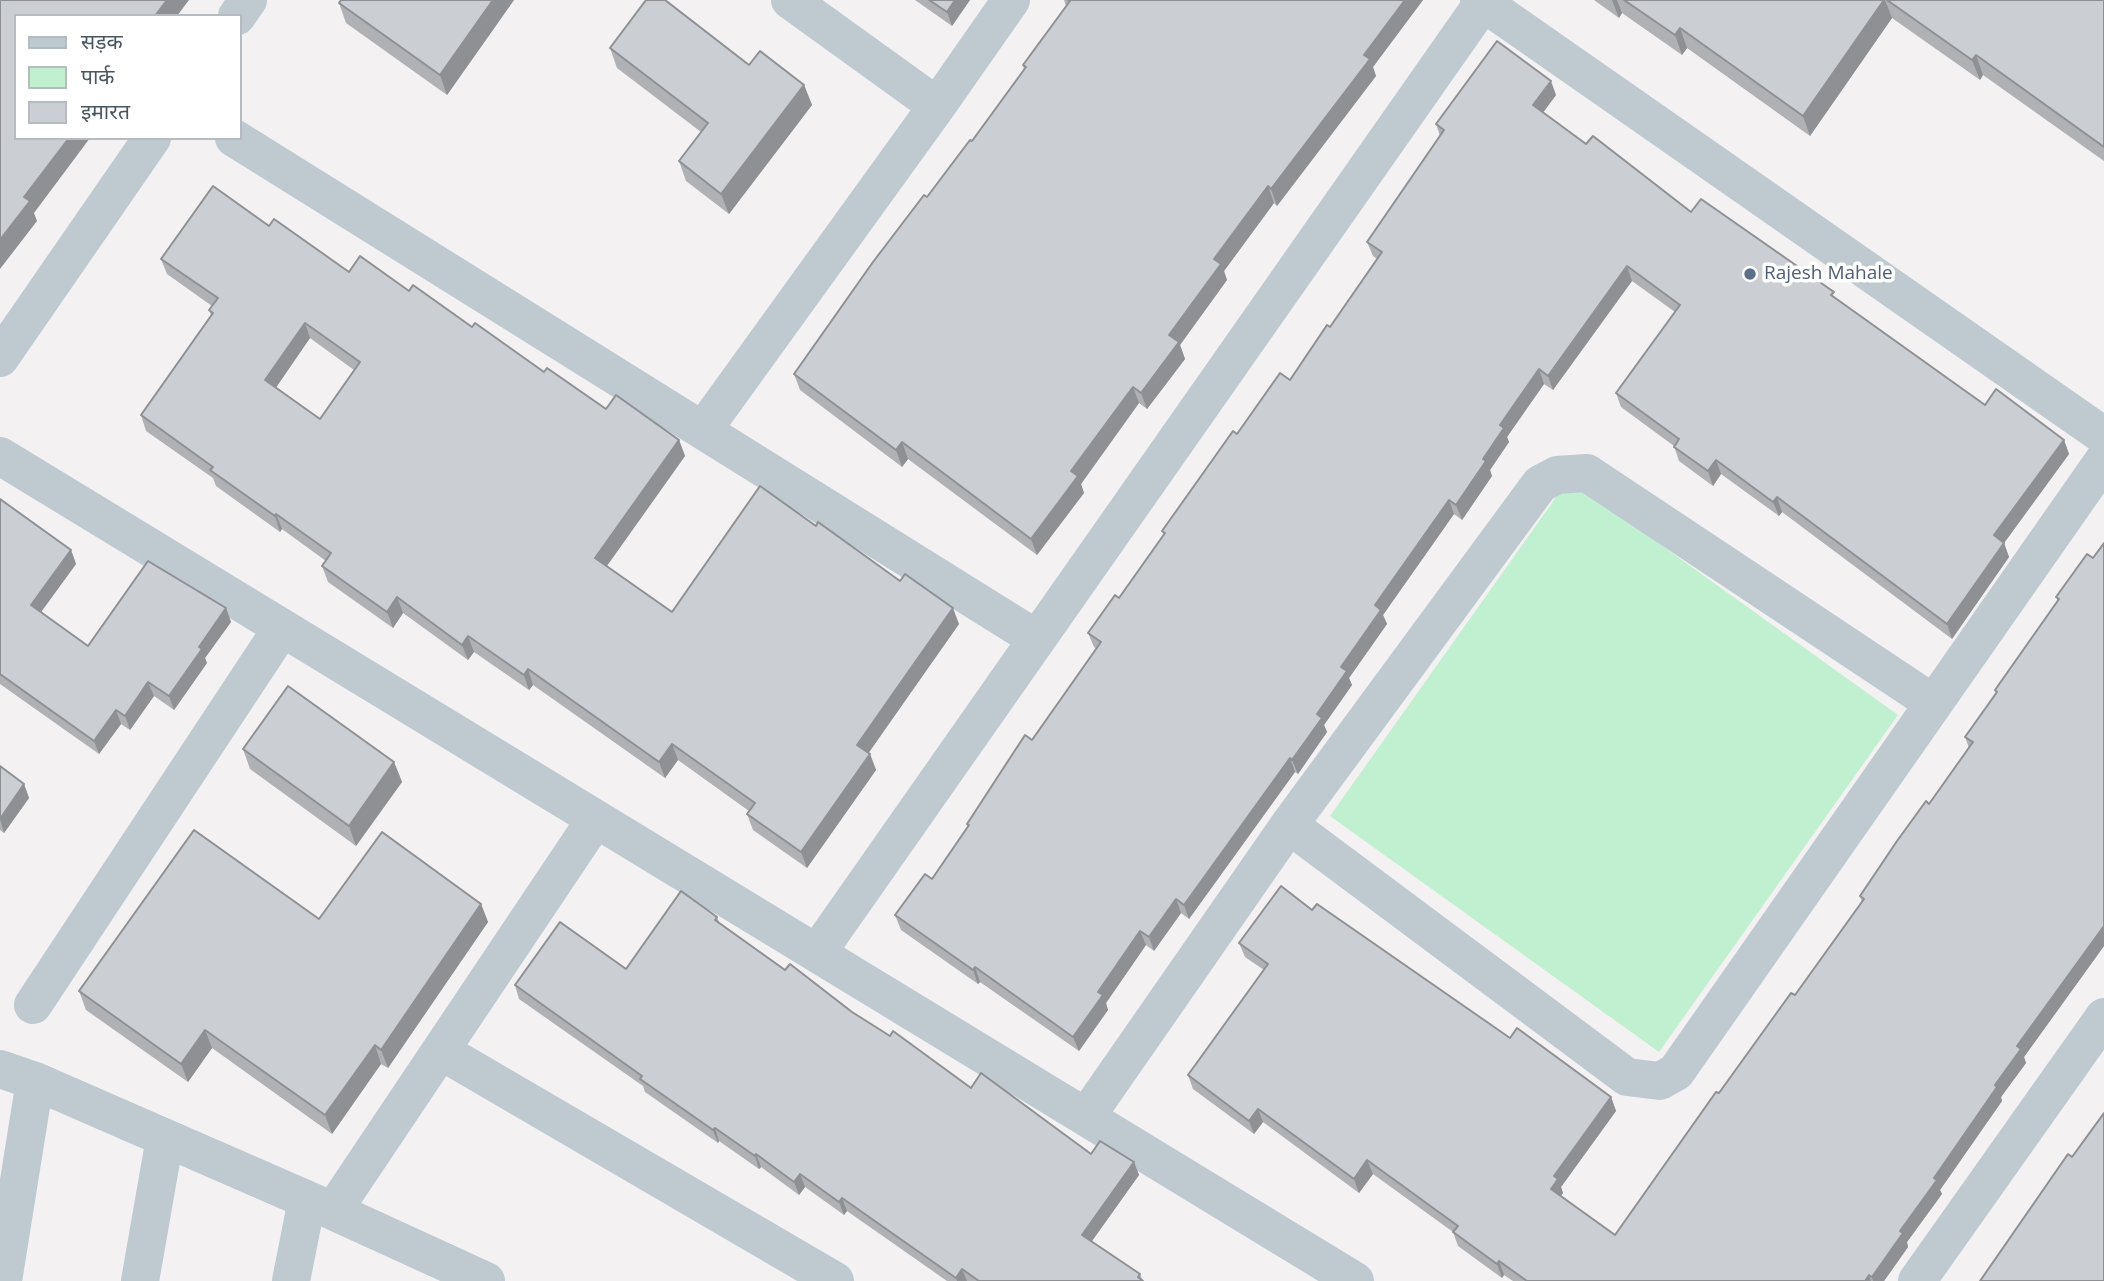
<!DOCTYPE html>
<meta charset="utf-8">
<style>
body{margin:0}
#map{position:relative;width:2104px;height:1281px;overflow:hidden;background:#f3f1f1;font-family:"Open Sans","Noto Sans Devanagari",sans-serif}
canvas{display:block}
.legend{position:absolute;left:14px;top:14px;width:228px;height:126px;box-sizing:border-box;background:#fff;border:2px solid #b6bbbf;margin:0;padding:9px 12px;list-style:none;font-size:21px;color:#48565f}
.legend li{display:flex;align-items:center;gap:14px;height:35px}
.legend b{width:35px;border:2px solid #b6bbbf}
</style>
<div id="map">
<canvas width="2104" height="1281"></canvas>
<ul class="legend">
<li><b style="height:9px;background:#bec9d0"></b>सड़क</li>
<li><b style="height:19px;background:#c0f0cf"></b>पार्क</li>
<li><b style="height:19px;background:#cbced3"></b>इमारत</li>
</ul>
</div>
<script>
const context = document.querySelector('canvas').getContext('2d');
context.lineJoin = 'round';
function fill(path, color) { context.fillStyle = color; context.fill(path, 'evenodd'); }
const poly = rows => new Path2D(rows.map(r => 'M' + r).join(''));
function stroke(path, color, width, dash) { context.strokeStyle = color; context.lineWidth = width; context.lineCap = dash ? 'butt' : 'round'; context.setLineDash(dash || []); context.stroke(path); }
function label(font, color, halo, rows, align = 'center') {
  context.font = font + ' "Open Sans",sans-serif'; context.lineWidth = 7; context.setLineDash([]); context.textBaseline = 'middle'; context.strokeStyle = halo; context.fillStyle = color; for (const [text, x, y, turn = 0] of rows) {
    context.save(); context.translate(x, y); context.rotate((+turn || 0) * Math.PI / 180); context.textAlign = isNaN(turn) ? turn : align; if (halo) context.strokeText(text, 0, 0); context.fillText(text, 0, 0); context.restore();
  }
}
fill(poly([
 [1569,479,1898,715,1659,1052,1330,816]
]), '#c0f0cf');
stroke(poly([
 [790,0,937,106],
 [1479,0,2104,436],
 [237,16,248,0],
 [234,138,1037,639],
 [0,358,152,138],
 [703,430,937,106,1011,0],
 [0,456,1355,1281],
 [1289,825,1627,1077,1660,1081,1676,1072,2104,460],
 [817,953,1485,0],
 [33,1005,282,628],
 [441,1051,835,1281],
 [0,1069,35,1081,333,1211,486,1281],
 [1086,1117,1289,825,1540,484,1557,475,1587,473,1933,703],
 [333,1211,595,820],
 [3,1281,35,1081],
 [140,1281,165,1138],
 [291,1281,307,1200],
 [1917,1281,2104,1017]
]), '#bec9d0', 38);
fill(poly([
 [514,0,447,95,346,23,339,3],
 [915,0,970,0,952,26],
 [1064,0,1423,0,1373,67,1376,76,1277,206,1274,203,1224,271,1227,280,1180,345,1185,359,1147,409,1139,403,1081,484,1084,493,1037,555,908,459,902,467,800,390,794,374,927,197,972,141,1024,70,1023,65,1066,6],
 [1594,0,2104,0,2104,161,1983,75,1980,80,1892,18,1810,136,1687,48,1682,55,1622,13,1619,18],
 [610,48,749,65,804,85,812,105,729,214,686,181,679,161,701,132,617,68],
 [1556,95,1543,113,1586,144,1691,212,1836,299,1985,405,2064,440,2069,454,2004,543,2009,557,1952,639,1782,512,1779,516,1721,474,1713,486,1679,461,1674,446,1621,407,1616,393,1675,312,1632,281,1553,390,1544,384,1507,437,1509,442,1490,470,1492,476,1462,520,1454,514,1383,615,1387,624,1349,678,1352,685,1324,725,1327,732,1298,774,1295,772,1189,919,1181,913,1154,951,1146,945,1106,1003,1108,1010,1079,1051,980,982,978,984,901,930,895,915,932,879,968,827,967,824,1032,740,1096,649,1094,647,1088,633,1119,598,1164,535,1162,531,1237,434,1290,380,1330,327,1377,259,1373,256,1367,242,1440,136,1436,124],
 [269,226,349,272,409,291,472,327,544,372,606,409,679,440,685,456,607,566,672,612,816,526,959,624,868,753,870,754,876,770,807,868,753,830,747,814,749,811,678,760,665,778,533,685,529,690,474,652,468,660,403,613,393,628,328,582,322,566,326,561,282,529,280,532,216,486,213,478,146,431,141,415,211,315,209,310,212,306,167,274,161,259],
 [310,338,354,370,320,419,276,387],
 [0,499,71,550,76,564,41,612,88,646,226,608,231,622,205,658,207,663,174,710,154,696,130,730,121,724,99,754,0,684],
 [2104,543,2104,946,2024,1057,2026,1063,2001,1097,2002,1101,1940,1190,1942,1194,1907,1242,1908,1247,1884,1281,1513,1281,1504,1275,1502,1278,1458,1246,1453,1232,1373,1174,1359,1193,1263,1122,1254,1134,1193,1089,1188,1075,1264,970,1245,957,1239,943,1312,910,1510,1038,1611,1097,1616,1111,1561,1187,1563,1193,1561,1196,1615,1235,1719,1093,1795,995,1862,902,1860,896,1929,804,1969,748,1965,737,1996,693,1995,690,2058,601,2056,597,2093,558],
 [243,749,394,762,402,782,356,846,250,769],
 [0,766,24,784,29,798,4,833,0,830],
 [481,904,488,922,388,1068,381,1064,332,1134,212,1048,188,1082,86,1010,79,991,319,919],
 [717,917,719,922,785,970,971,1088,1091,1154,1134,1162,1139,1175,1092,1241,1140,1274,1143,1281,947,1281,847,1211,844,1215,805,1187,799,1195,761,1167,759,1169,719,1141,718,1143,645,1092,643,1086,519,999,515,985,626,969]
]), '#afb1b5');
fill(poly([
 [167,0,189,0,177,16,155,16],
 [493,0,514,0,447,95,440,75],
 [955,0,970,0,952,26,947,12],
 [1405,0,1423,0,1373,67,1376,76,1277,206,1271,189,1364,55],
 [1612,0,1617,0,1622,13,1619,18],
 [1884,0,1885,0,1892,18,1810,136,1803,116],
 [1680,28,1687,48,1682,55,1675,35],
 [1976,55,1983,75,1980,80,1972,60],
 [1551,81,1556,95,1538,119,1533,105],
 [804,85,812,105,729,214,721,194],
 [69,138,90,138,34,213,37,221,0,269,0,240,24,197],
 [1268,186,1274,203,1224,271,1227,280,1180,345,1185,359,1147,409,1141,393,1169,335,1214,259],
 [1627,266,1632,281,1553,390,1548,376],
 [305,323,310,338,271,395,265,380],
 [1539,369,1544,384,1507,437,1509,442,1490,470,1492,476,1462,520,1456,505,1483,459,1500,425],
 [1133,387,1139,403,1081,484,1084,493,1037,555,1031,539,1071,471],
 [679,440,685,456,601,574,595,558],
 [2064,440,2069,454,1999,550,1994,535],
 [902,442,908,459,902,467,896,450],
 [1716,460,1721,474,1713,486,1708,471],
 [1777,497,1782,512,1779,516,1773,502],
 [1449,500,1454,514,1383,615,1387,624,1349,678,1352,685,1324,725,1327,732,1298,774,1292,760,1375,605],
 [276,514,282,529,280,532,275,516],
 [2004,543,2009,557,1952,639,1947,624],
 [71,550,76,564,36,619,31,605],
 [397,597,403,613,393,628,387,612],
 [226,608,231,622,205,658,207,663,174,710,169,696,199,647],
 [953,608,959,624,863,761,857,745],
 [468,636,474,652,468,660,462,645],
 [528,669,533,685,529,690,524,675],
 [148,682,154,696,130,730,125,716],
 [116,710,121,724,99,754,94,741],
 [672,744,678,760,665,778,659,762],
 [870,754,876,770,807,868,801,852],
 [1290,758,1295,772,1189,919,1184,905],
 [394,762,402,782,356,846,349,826],
 [24,784,29,798,4,833,0,819],
 [1176,899,1181,913,1154,951,1149,937],
 [481,904,488,922,388,1068,381,1050],
 [2104,926,2104,946,2024,1057,2026,1063,2001,1097,2002,1101,1940,1190,1942,1194,1907,1242,1908,1247,1884,1281,1873,1281,1872,1277,1934,1178,1995,1085,2017,1046],
 [1140,931,1146,945,1106,1003,1108,1010,1079,1051,1073,1037,1098,992],
 [975,967,980,982,978,984,973,970],
 [205,1030,212,1048,188,1082,181,1064],
 [375,1045,381,1064,332,1134,325,1115],
 [1611,1097,1616,1111,1561,1187,1563,1193,1556,1202,1551,1189,1554,1176],
 [1258,1109,1263,1122,1254,1134,1249,1121],
 [715,1128,719,1141,718,1143,713,1130],
 [756,1154,761,1167,759,1169,755,1156],
 [1367,1160,1373,1174,1359,1193,1354,1179],
 [1134,1162,1139,1175,1087,1248,1082,1235],
 [800,1174,805,1187,799,1195,794,1182],
 [842,1198,847,1211,844,1215,839,1202],
 [1499,1261,1504,1275,1502,1278,1497,1264],
 [962,1269,967,1281,957,1281,956,1278],
 [1869,1275,1871,1281,1865,1281]
]), '#8e9094');
const building = poly([
 [0,0,167,0,155,16,16,16,16,138,69,138,24,197,30,201,0,240,0,0],
 [341,0,493,0,440,75,339,3,341,0],
 [646,0,665,0,749,65,760,51,804,85,721,194,679,161,708,123,610,48,646,0],
 [929,0,955,0,947,12,929,0],
 [1068,0,1405,0,1364,55,1370,59,1271,189,1268,186,1214,259,1221,264,1169,335,1179,342,1141,393,1133,387,1071,471,1078,476,1031,539,902,442,896,450,794,374,873,262,924,195,927,197,970,140,972,141,1026,67,1023,65,1070,1,1068,0],
 [1624,0,1884,0,1803,116,1680,28,1675,35,1624,0],
 [1887,0,2104,0,2104,147,1976,55,1972,60,1887,0],
 [1497,41,1551,81,1533,105,1586,144,1593,136,1691,212,1701,199,1787,259,1834,292,1831,295,1985,405,1996,389,2064,440,1994,535,2004,543,1947,624,1777,497,1773,502,1716,460,1708,471,1674,447,1679,439,1616,393,1680,305,1627,266,1548,376,1539,369,1500,425,1504,428,1483,459,1486,461,1456,505,1449,500,1375,605,1381,610,1341,667,1347,671,1317,714,1322,718,1292,760,1290,758,1184,905,1176,899,1149,937,1140,931,1098,992,1103,995,1073,1037,975,967,973,970,895,915,925,874,932,879,969,825,967,824,1025,735,1032,740,1101,642,1088,633,1115,595,1119,598,1165,533,1162,531,1233,431,1237,434,1280,373,1290,380,1327,325,1330,327,1382,252,1367,242,1444,130,1436,124,1497,41],
 [213,186,269,226,274,219,349,272,360,256,409,291,413,285,472,327,475,323,544,372,547,368,606,409,616,395,679,440,595,558,672,612,760,486,816,526,818,522,900,581,905,574,953,608,857,745,870,754,801,852,747,814,755,803,672,744,659,762,528,669,524,675,468,636,462,645,397,597,387,612,322,566,331,553,276,514,275,516,210,470,213,467,141,415,213,313,209,310,218,298,161,259,213,186],
 [305,323,360,362,320,419,265,380,305,323],
 [0,499,71,550,31,605,88,646,148,561,226,608,199,647,202,649,169,696,148,682,125,716,116,710,94,741,0,674,0,499],
 [2104,543,2104,926,2017,1046,2021,1049,1995,1085,1997,1087,1934,1178,1937,1180,1900,1231,1903,1233,1872,1277,1869,1275,1865,1281,1527,1281,1499,1261,1497,1264,1453,1232,1458,1226,1367,1160,1354,1179,1258,1109,1249,1121,1188,1075,1268,964,1239,943,1281,886,1312,910,1317,904,1510,1038,1517,1028,1611,1097,1554,1176,1558,1179,1551,1189,1615,1235,1716,1092,1719,1093,1791,993,1795,995,1864,899,1860,896,1897,841,1926,801,1929,804,1973,742,1965,737,1997,692,1995,690,2059,599,2056,597,2087,554,2093,558,2104,543],
 [288,686,394,762,349,826,243,749,288,686],
 [0,766,24,784,0,819,0,766],
 [194,830,319,919,382,832,481,904,381,1050,375,1045,325,1115,205,1030,181,1064,79,991,194,830],
 [681,891,717,917,715,920,785,970,790,964,852,1012,890,1036,893,1031,971,1088,981,1073,1091,1154,1100,1141,1134,1162,1082,1235,1140,1274,1138,1277,1143,1281,979,1281,962,1269,956,1278,842,1198,839,1202,800,1174,794,1182,756,1154,755,1156,715,1128,713,1130,640,1079,642,1076,515,985,560,922,626,969,681,891],
 [2104,1113,2104,1281,1980,1281,2068,1154,2072,1157,2104,1113]
]);
fill(building, '#cbced3');
stroke(building, '#8e9094', 2);
for (const [x, y, r, color] of [
 [1750,274,7,"#5c6f8a"]
]) { const dot = new Path2D(); dot.arc(x, y, r, 0, 2 * Math.PI); context.fillStyle = color; context.fill(dot); stroke(dot, '#fff', 2.5); }
label('19px', '#4e5e75', '#fff', [
 ["Rajesh Mahale",1764,274]
], 'left');
</script>
